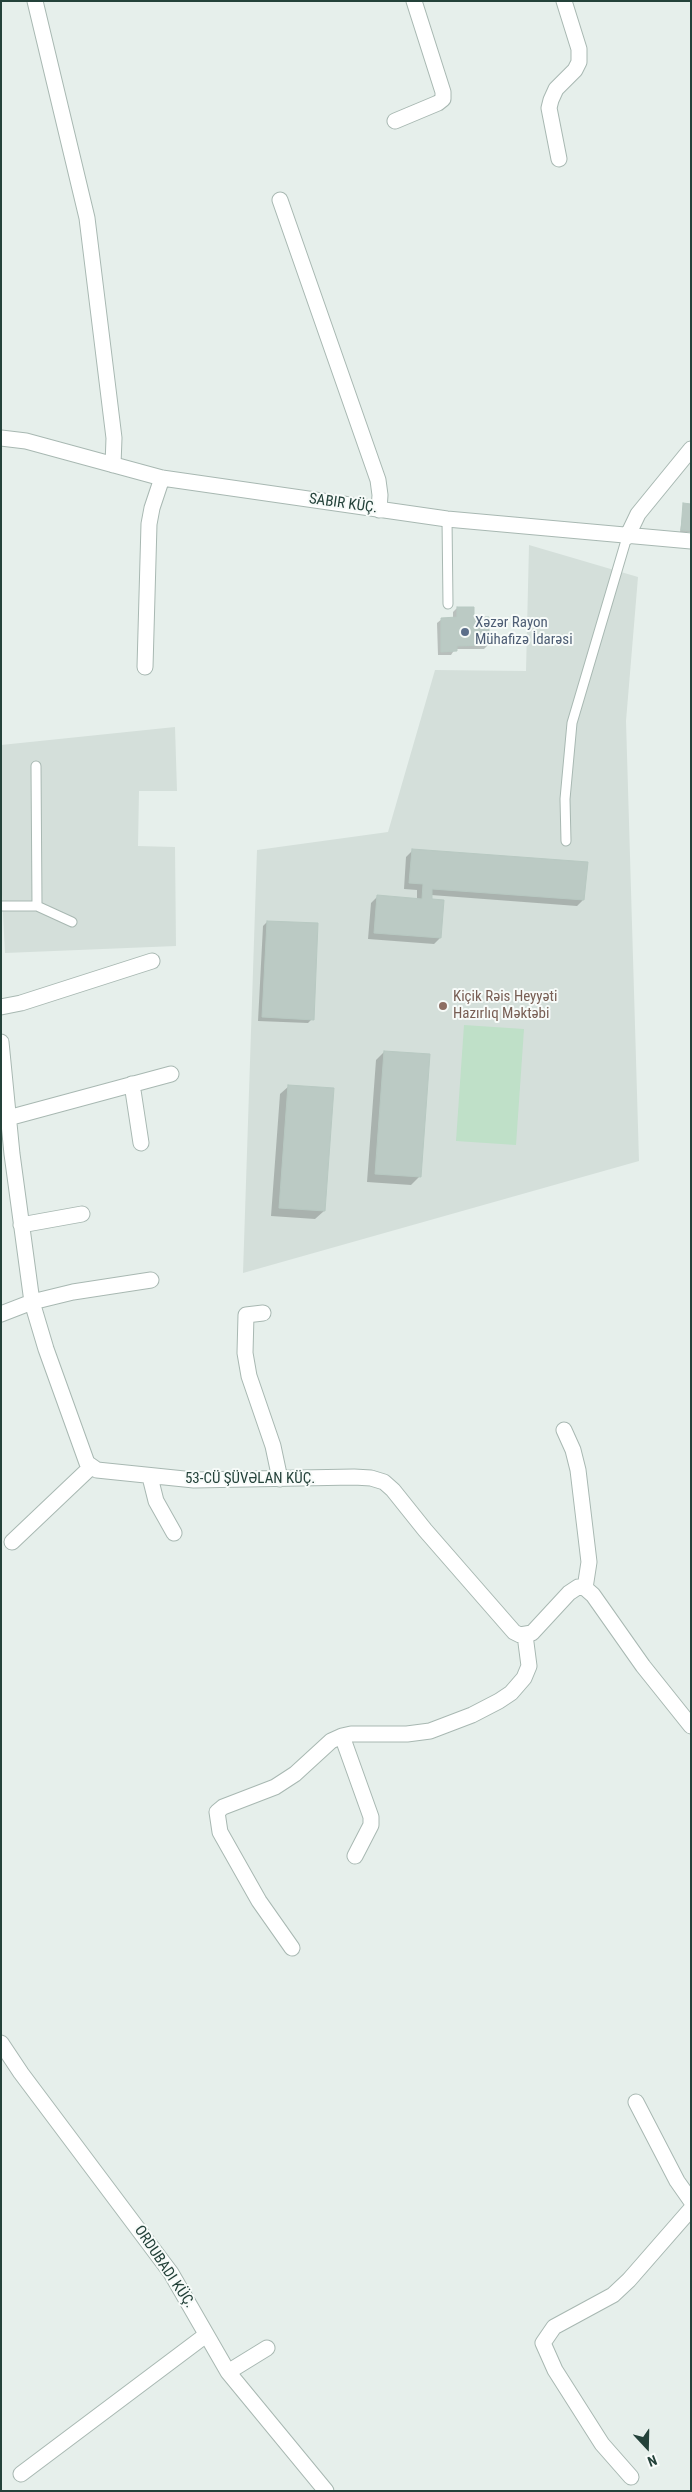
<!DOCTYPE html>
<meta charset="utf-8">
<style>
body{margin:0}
#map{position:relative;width:692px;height:2492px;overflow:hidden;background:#e6efeb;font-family:"Roboto Condensed",sans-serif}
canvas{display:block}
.frame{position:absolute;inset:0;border:2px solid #24423a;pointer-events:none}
.north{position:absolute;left:622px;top:2422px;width:50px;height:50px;-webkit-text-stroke:4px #f7fbf9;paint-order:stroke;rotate:159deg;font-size:14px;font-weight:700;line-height:20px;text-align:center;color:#24423a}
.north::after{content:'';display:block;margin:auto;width:18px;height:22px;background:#24423a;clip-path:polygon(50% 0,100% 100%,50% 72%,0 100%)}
</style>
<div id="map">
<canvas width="692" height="2492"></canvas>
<div class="frame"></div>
<div class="north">N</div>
</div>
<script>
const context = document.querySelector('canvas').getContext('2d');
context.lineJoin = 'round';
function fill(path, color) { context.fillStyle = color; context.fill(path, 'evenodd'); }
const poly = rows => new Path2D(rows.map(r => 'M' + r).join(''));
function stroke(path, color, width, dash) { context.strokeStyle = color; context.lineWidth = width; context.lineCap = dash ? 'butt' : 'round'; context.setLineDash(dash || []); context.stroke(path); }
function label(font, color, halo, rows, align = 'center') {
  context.font = font + ' "Roboto Condensed",sans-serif'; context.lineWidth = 4; context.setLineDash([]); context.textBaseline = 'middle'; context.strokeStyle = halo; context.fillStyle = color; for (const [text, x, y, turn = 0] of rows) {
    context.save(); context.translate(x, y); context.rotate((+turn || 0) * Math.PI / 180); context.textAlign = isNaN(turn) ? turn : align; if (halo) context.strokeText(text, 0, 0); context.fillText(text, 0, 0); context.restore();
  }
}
fill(poly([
 [529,545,638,577,626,721,639,1161,243,1273,257,850,388,832,435,670,526,671],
 [175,727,177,791,139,791,138,846,175,847,176,946,5,953,1,875,1,745]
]), '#d4dfda');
fill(poly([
 [464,1025,524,1029,516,1145,456,1141]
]), '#bfe0c8');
fill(poly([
 [684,505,691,505,691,532,680,532],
 [457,608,473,618,488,645,484,649,455,649,451,655,438,655,437,623,442,619,453,619,453,612],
 [412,851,583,900,577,906,431,895,440,938,434,944,368,939,371,903,377,897,417,899,417,890,404,889,406,857],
 [267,922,312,1019,308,1023,258,1021,263,926],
 [384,1052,428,1055,419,1177,411,1185,367,1182,376,1060],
 [289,1086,324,1211,315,1219,271,1216,280,1094]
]), '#0003');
const building = poly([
 [683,503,691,504,691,531,681,530,683,503],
 [457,607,474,607,474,617,489,617,489,645,457,646,457,651,441,652,441,618,457,617,457,607],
 [412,849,588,862,584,900,432,889,432,899,444,900,441,938,374,933,377,895,422,899,423,884,409,883,412,849],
 [267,921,318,923,314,1020,262,1017,267,921],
 [384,1051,430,1054,421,1177,375,1174,384,1051],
 [288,1085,334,1088,325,1211,279,1208,288,1085]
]);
fill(building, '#bbcac4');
stroke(building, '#b8c9c2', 1);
const service = poly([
 [447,519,448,604],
 [566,841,565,799,572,723,627,537],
 [1,906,37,906,36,766],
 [37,906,72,922]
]);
const minor = poly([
 [35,1,87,218,114,438,113,465],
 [395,121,438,103,443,99,443,92,414,1],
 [559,159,549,108,551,100,556,89,575,70,579,62,579,49,564,1],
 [280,200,378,480,380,495,379,510],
 [1,438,26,441,162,478,447,519,691,541],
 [627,537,638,514,691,449],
 [145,667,149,524,152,508,162,478],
 [1,1007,21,1003,152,961],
 [1,1042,12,1154,32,1302,46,1349,87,1463,97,1470,194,1480,354,1477,371,1478,384,1482,393,1490,425,1530,514,1632,520,1635,532,1633,569,1593,578,1587,585,1588,593,1595,643,1666,691,1726],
 [132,1084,141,1143],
 [8,1118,171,1074],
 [21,1225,82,1214],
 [263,1313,246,1315,245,1353,249,1376,273,1446,280,1479],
 [1,1314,32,1302,73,1292,151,1280],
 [564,1430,573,1450,578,1470,589,1562,585,1588],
 [150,1477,156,1501,174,1533],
 [12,1542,91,1467],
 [342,1736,371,1817,371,1825,355,1856],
 [292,1948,259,1901,220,1832,217,1812,223,1807,275,1787,295,1774,331,1741,342,1736,351,1734,407,1734,430,1731,472,1715,499,1701,511,1693,524,1678,529,1666,525,1635],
 [1,2043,21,2073,171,2273,228,2372,326,2491],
 [636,2102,677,2181,691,2201],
 [228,2372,267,2348],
 [21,2474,206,2335],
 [631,2477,602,2444,555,2370,543,2343,554,2327,613,2295,629,2280,691,2209]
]);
stroke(service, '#a8b8b2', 11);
stroke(minor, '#a8b8b2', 17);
stroke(service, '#fff', 9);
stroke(minor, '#fff', 15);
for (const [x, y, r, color] of [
 [465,632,5,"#5c6f8a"],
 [443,1006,5,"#8d6e63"]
]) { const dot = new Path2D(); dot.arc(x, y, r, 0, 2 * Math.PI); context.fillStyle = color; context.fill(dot); stroke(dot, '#f7fbf9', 2); }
label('15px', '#24423a', '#f7fbf9', [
 ["SABIR KÜÇ.",343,504,8],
 ["53-CÜ ŞÜVƏLAN KÜÇ.",250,1479],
 ["ORDUBADI KÜÇ.",164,2267,56]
]);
label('15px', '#4e5e75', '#f7fbf9', [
 ["Xəzər Rayon",475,623],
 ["Mühafizə İdarəsi",475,640]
], 'left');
label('15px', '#785e54', '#f7fbf9', [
 ["Kiçik Rəis Heyyəti",453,997],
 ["Hazırlıq Məktəbi",453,1014]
], 'left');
</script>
